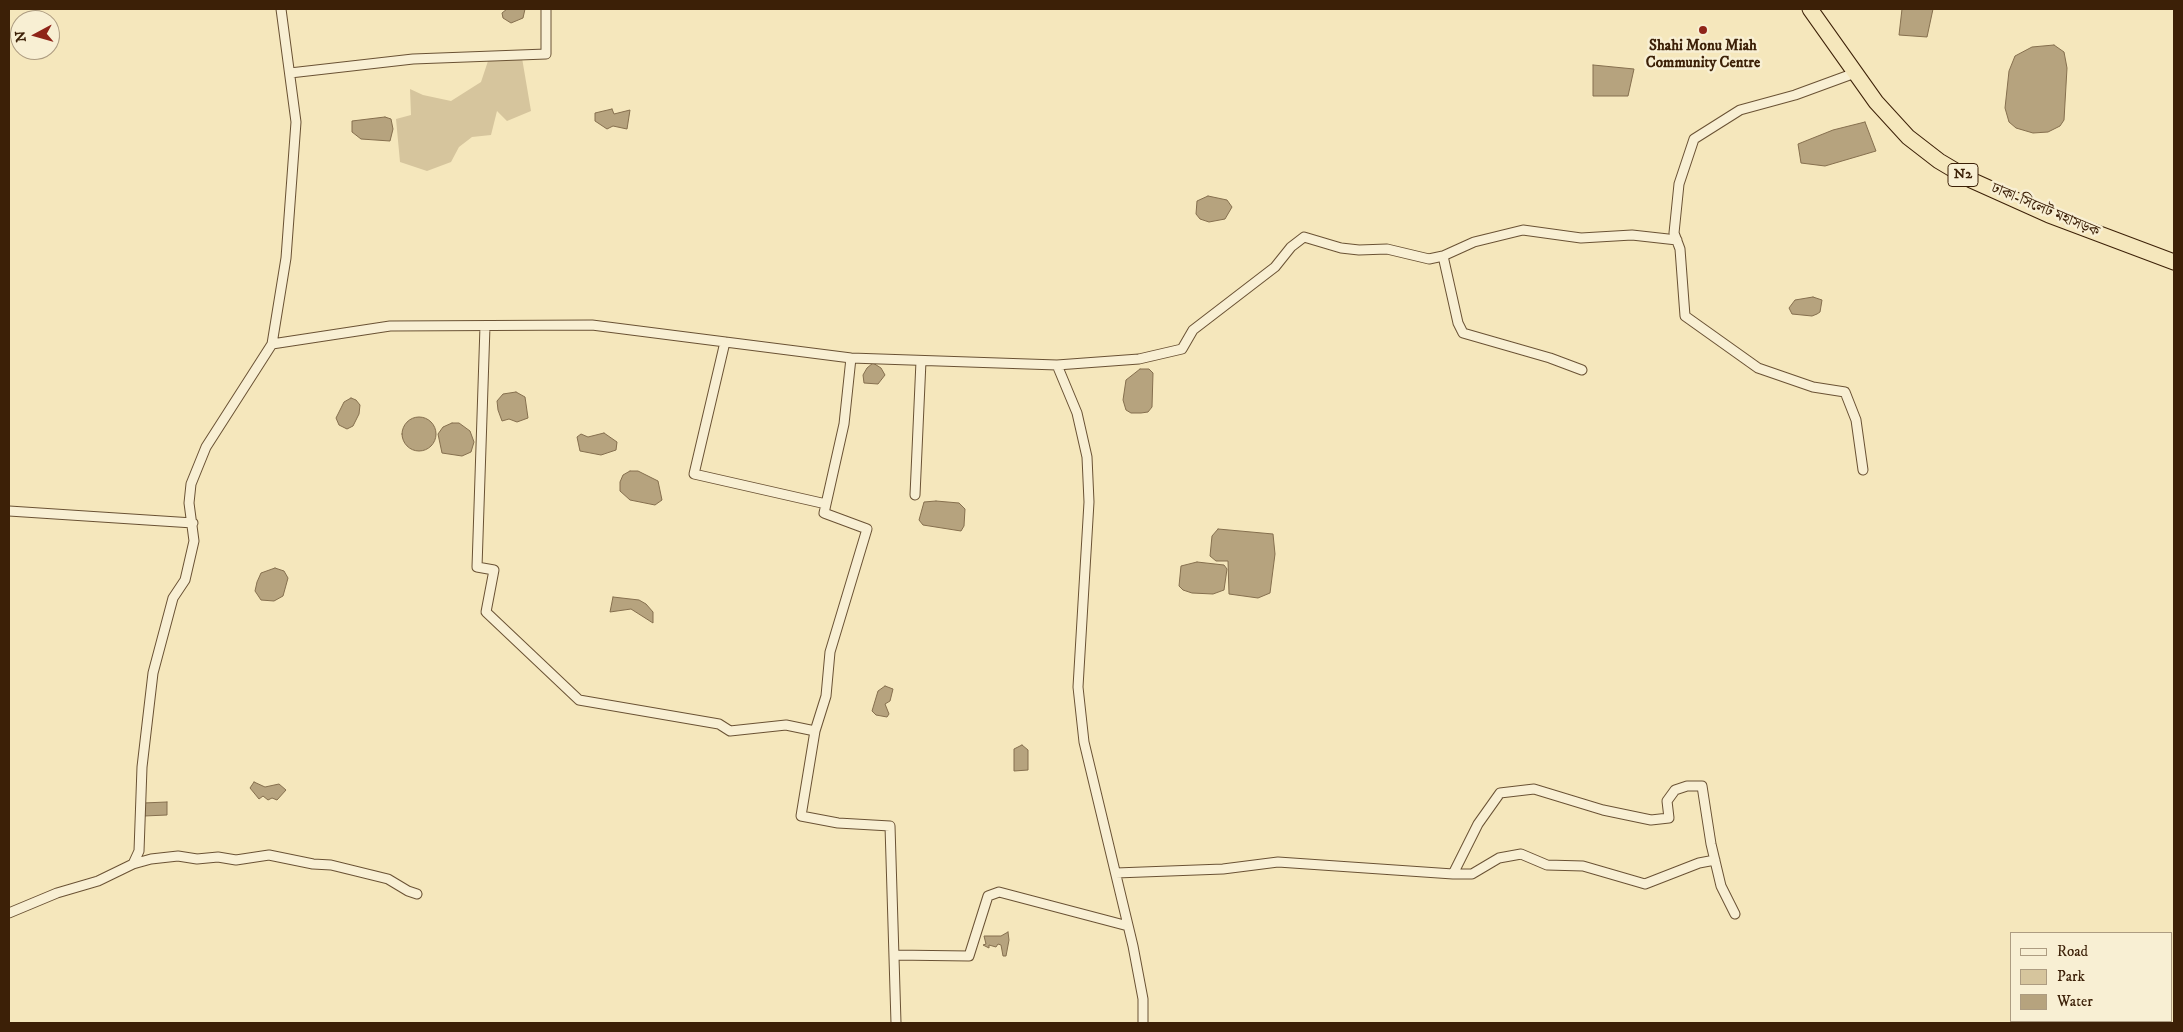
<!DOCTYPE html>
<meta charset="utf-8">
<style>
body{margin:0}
#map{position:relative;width:2183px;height:1032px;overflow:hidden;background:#f5e7bc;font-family:"IM FELL DW Pica",serif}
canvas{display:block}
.frame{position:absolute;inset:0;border:10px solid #3c2007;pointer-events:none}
.legend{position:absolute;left:2010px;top:932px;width:162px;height:90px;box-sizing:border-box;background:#f8efd3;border:1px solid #ad9c81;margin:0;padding:6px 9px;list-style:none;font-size:15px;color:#3c2007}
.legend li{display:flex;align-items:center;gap:10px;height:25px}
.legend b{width:25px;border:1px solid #ad9c81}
.north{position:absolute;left:10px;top:10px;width:50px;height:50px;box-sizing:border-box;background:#f8efd3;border:1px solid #ad9c81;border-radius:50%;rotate:264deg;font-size:14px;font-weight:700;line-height:20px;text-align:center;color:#3c2007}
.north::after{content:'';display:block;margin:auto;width:18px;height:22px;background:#8f2418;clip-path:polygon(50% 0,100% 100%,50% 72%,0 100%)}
</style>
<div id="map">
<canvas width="2183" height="1032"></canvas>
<div class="frame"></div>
<ul class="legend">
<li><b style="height:6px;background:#f8efd3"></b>Road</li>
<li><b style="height:14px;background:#d6c59d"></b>Park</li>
<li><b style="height:14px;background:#b6a37e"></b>Water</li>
</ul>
<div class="north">N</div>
</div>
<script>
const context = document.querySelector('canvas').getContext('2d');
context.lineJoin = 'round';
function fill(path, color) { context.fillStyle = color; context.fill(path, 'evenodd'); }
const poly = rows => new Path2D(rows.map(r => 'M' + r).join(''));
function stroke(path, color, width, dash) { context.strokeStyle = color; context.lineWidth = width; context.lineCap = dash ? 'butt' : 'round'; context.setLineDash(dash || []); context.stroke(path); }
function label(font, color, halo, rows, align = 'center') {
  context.font = font + ' "IM FELL DW Pica","Noto Serif Bengali",serif'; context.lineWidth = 5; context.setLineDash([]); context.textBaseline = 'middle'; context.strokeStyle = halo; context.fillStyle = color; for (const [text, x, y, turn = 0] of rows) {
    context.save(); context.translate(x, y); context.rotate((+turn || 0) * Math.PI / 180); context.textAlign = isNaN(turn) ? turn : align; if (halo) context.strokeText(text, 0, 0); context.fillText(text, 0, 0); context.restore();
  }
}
fill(poly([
 [489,58,522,58,531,111,507,121,497,111,491,135,472,137,459,147,451,162,427,171,400,162,396,119,411,115,410,89,423,95,451,101,481,82]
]), '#d6c59d');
const water = poly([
 [507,9,525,9,523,18,511,23,503,18,502,13,507,9],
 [1902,9,1933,9,1927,37,1899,35,1902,9],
 [2054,45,2064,52,2067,68,2064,120,2060,126,2048,132,2033,133,2016,128,2009,122,2005,108,2009,71,2015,56,2032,47,2054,45],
 [1593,65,1634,69,1628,96,1593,96,1593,65],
 [612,109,614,114,630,110,627,129,613,126,607,129,595,121,595,113,612,109],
 [385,117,391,119,393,129,390,141,361,139,352,132,352,121,385,117],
 [1865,122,1876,151,1825,166,1801,163,1798,144,1833,130,1865,122],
 [1208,196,1227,200,1232,207,1225,219,1209,222,1200,219,1196,214,1197,201,1208,196],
 [1813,297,1822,300,1820,312,1817,314,1812,316,1792,314,1789,308,1795,300,1813,297],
 [873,363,881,368,885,375,878,384,864,383,863,375,867,368,873,363],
 [1140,369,1149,369,1153,373,1152,407,1148,412,1141,413,1131,413,1126,410,1123,400,1126,380,1140,369],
 [516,392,525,397,528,418,517,422,509,419,502,421,498,410,497,401,503,394,516,392],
 [351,398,356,400,360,405,359,414,353,426,347,429,339,425,336,418,344,402,351,398],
 '402 434a17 17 0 1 1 34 0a17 17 0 1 1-34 0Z',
 [452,423,459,423,470,431,474,442,471,452,462,456,442,453,438,434,443,427,452,423],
 [604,433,617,442,616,450,601,455,580,451,577,437,581,434,588,437,604,433],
 [630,471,638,471,658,481,662,500,655,505,630,500,620,491,620,482,623,475,630,471],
 [936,501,959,503,965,509,964,526,961,531,923,525,919,520,924,502,936,501],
 [1218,529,1273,534,1275,554,1270,593,1258,598,1229,594,1228,561,1216,561,1210,556,1212,536,1218,529],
 [1197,562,1224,565,1227,569,1224,590,1213,594,1192,593,1183,590,1179,586,1181,566,1197,562],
 [275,568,284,571,288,578,283,596,274,601,261,600,255,591,257,582,261,573,275,568],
 [613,597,639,600,646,604,653,612,653,623,631,609,610,612,613,597],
 [885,686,893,689,890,701,885,704,889,714,887,717,876,715,872,711,878,691,885,686],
 [1022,745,1028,750,1028,770,1014,771,1014,749,1022,745],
 [254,782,265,787,279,784,286,790,277,800,272,798,268,800,263,796,259,799,250,788,254,782],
 [167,802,167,815,144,816,143,803,167,802],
 [1008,932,1009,940,1006,956,1003,956,1001,945,998,944,996,947,989,945,989,948,983,945,986,944,984,936,1001,936,1008,932]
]);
fill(water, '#b6a37e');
stroke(water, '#856f4e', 1);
const minor = poly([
 [290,73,413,59,546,54,546,9],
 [1855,73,1795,95,1740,110,1694,139,1679,184,1674,233,1680,249,1685,316,1758,368,1813,387,1845,392,1856,420,1863,470],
 [1443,256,1458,323,1463,333,1550,358,1582,370],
 [485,326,477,567,494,570,486,612,579,700,719,724,730,731,786,725,815,731],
 [725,342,694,474,826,504],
 [272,344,390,326,592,325,851,358,1057,365,1139,359,1182,349,1193,330,1275,267,1291,247,1304,237,1341,248,1359,250,1387,249,1429,259,1443,256,1474,242,1523,230,1581,238,1632,235,1677,240],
 [851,358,844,424,824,513,867,529,830,652,826,696,815,731,801,816,838,823,890,826,896,1023],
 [1057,365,1077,413,1087,457,1089,502,1078,687,1084,742,1133,946,1143,999,1143,1023],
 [915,495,921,361],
 [9,511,193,523],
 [133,864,151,859,178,856,197,859,218,857,236,860,269,855,313,864,331,865,388,879,408,891,417,894],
 [1116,873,1223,869,1278,862,1453,874,1478,824,1500,793,1534,789,1603,810,1651,820,1669,818,1667,801,1675,790,1687,786,1702,786,1711,844,1721,886,1735,914],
 [1453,874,1472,874,1499,858,1521,854,1547,865,1583,866,1645,884,1699,863,1715,860],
 [9,913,57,893,98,881,133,864,139,851,142,767,153,673,173,598,185,580,194,541,189,503,191,484,206,447,272,344,286,258,296,122,281,9],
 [894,955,969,956,988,896,999,892,1128,926]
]);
const trunk = poly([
 [1810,9,1876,102,1908,137,1939,161,1971,180,2049,215,2174,262]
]);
stroke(minor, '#6a5234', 11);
stroke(trunk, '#3c2007', 17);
stroke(minor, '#f8efd3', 9);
stroke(trunk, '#f5e7bc', 15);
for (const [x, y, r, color] of [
 [1703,30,5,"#8f2418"]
]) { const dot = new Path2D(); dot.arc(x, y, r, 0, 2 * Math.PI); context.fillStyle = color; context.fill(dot); stroke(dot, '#f8efd3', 2); }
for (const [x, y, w] of [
 [1963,175,30]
]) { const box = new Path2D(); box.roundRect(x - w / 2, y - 11.5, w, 23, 4); context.fillStyle = '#f8efd3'; context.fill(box); stroke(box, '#3c2007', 1); }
label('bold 14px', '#3c2007', null, [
 ["N2",1963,175]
]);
label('bold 15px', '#3c2007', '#f8efd3', [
 ["Shahi Monu Miah",1703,47],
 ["Community Centre",1703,64]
]);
label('15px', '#3c2007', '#f8efd3', [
 ["ঢাকা-সিলেট মহাসড়ক",2045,211,23]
]);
</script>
